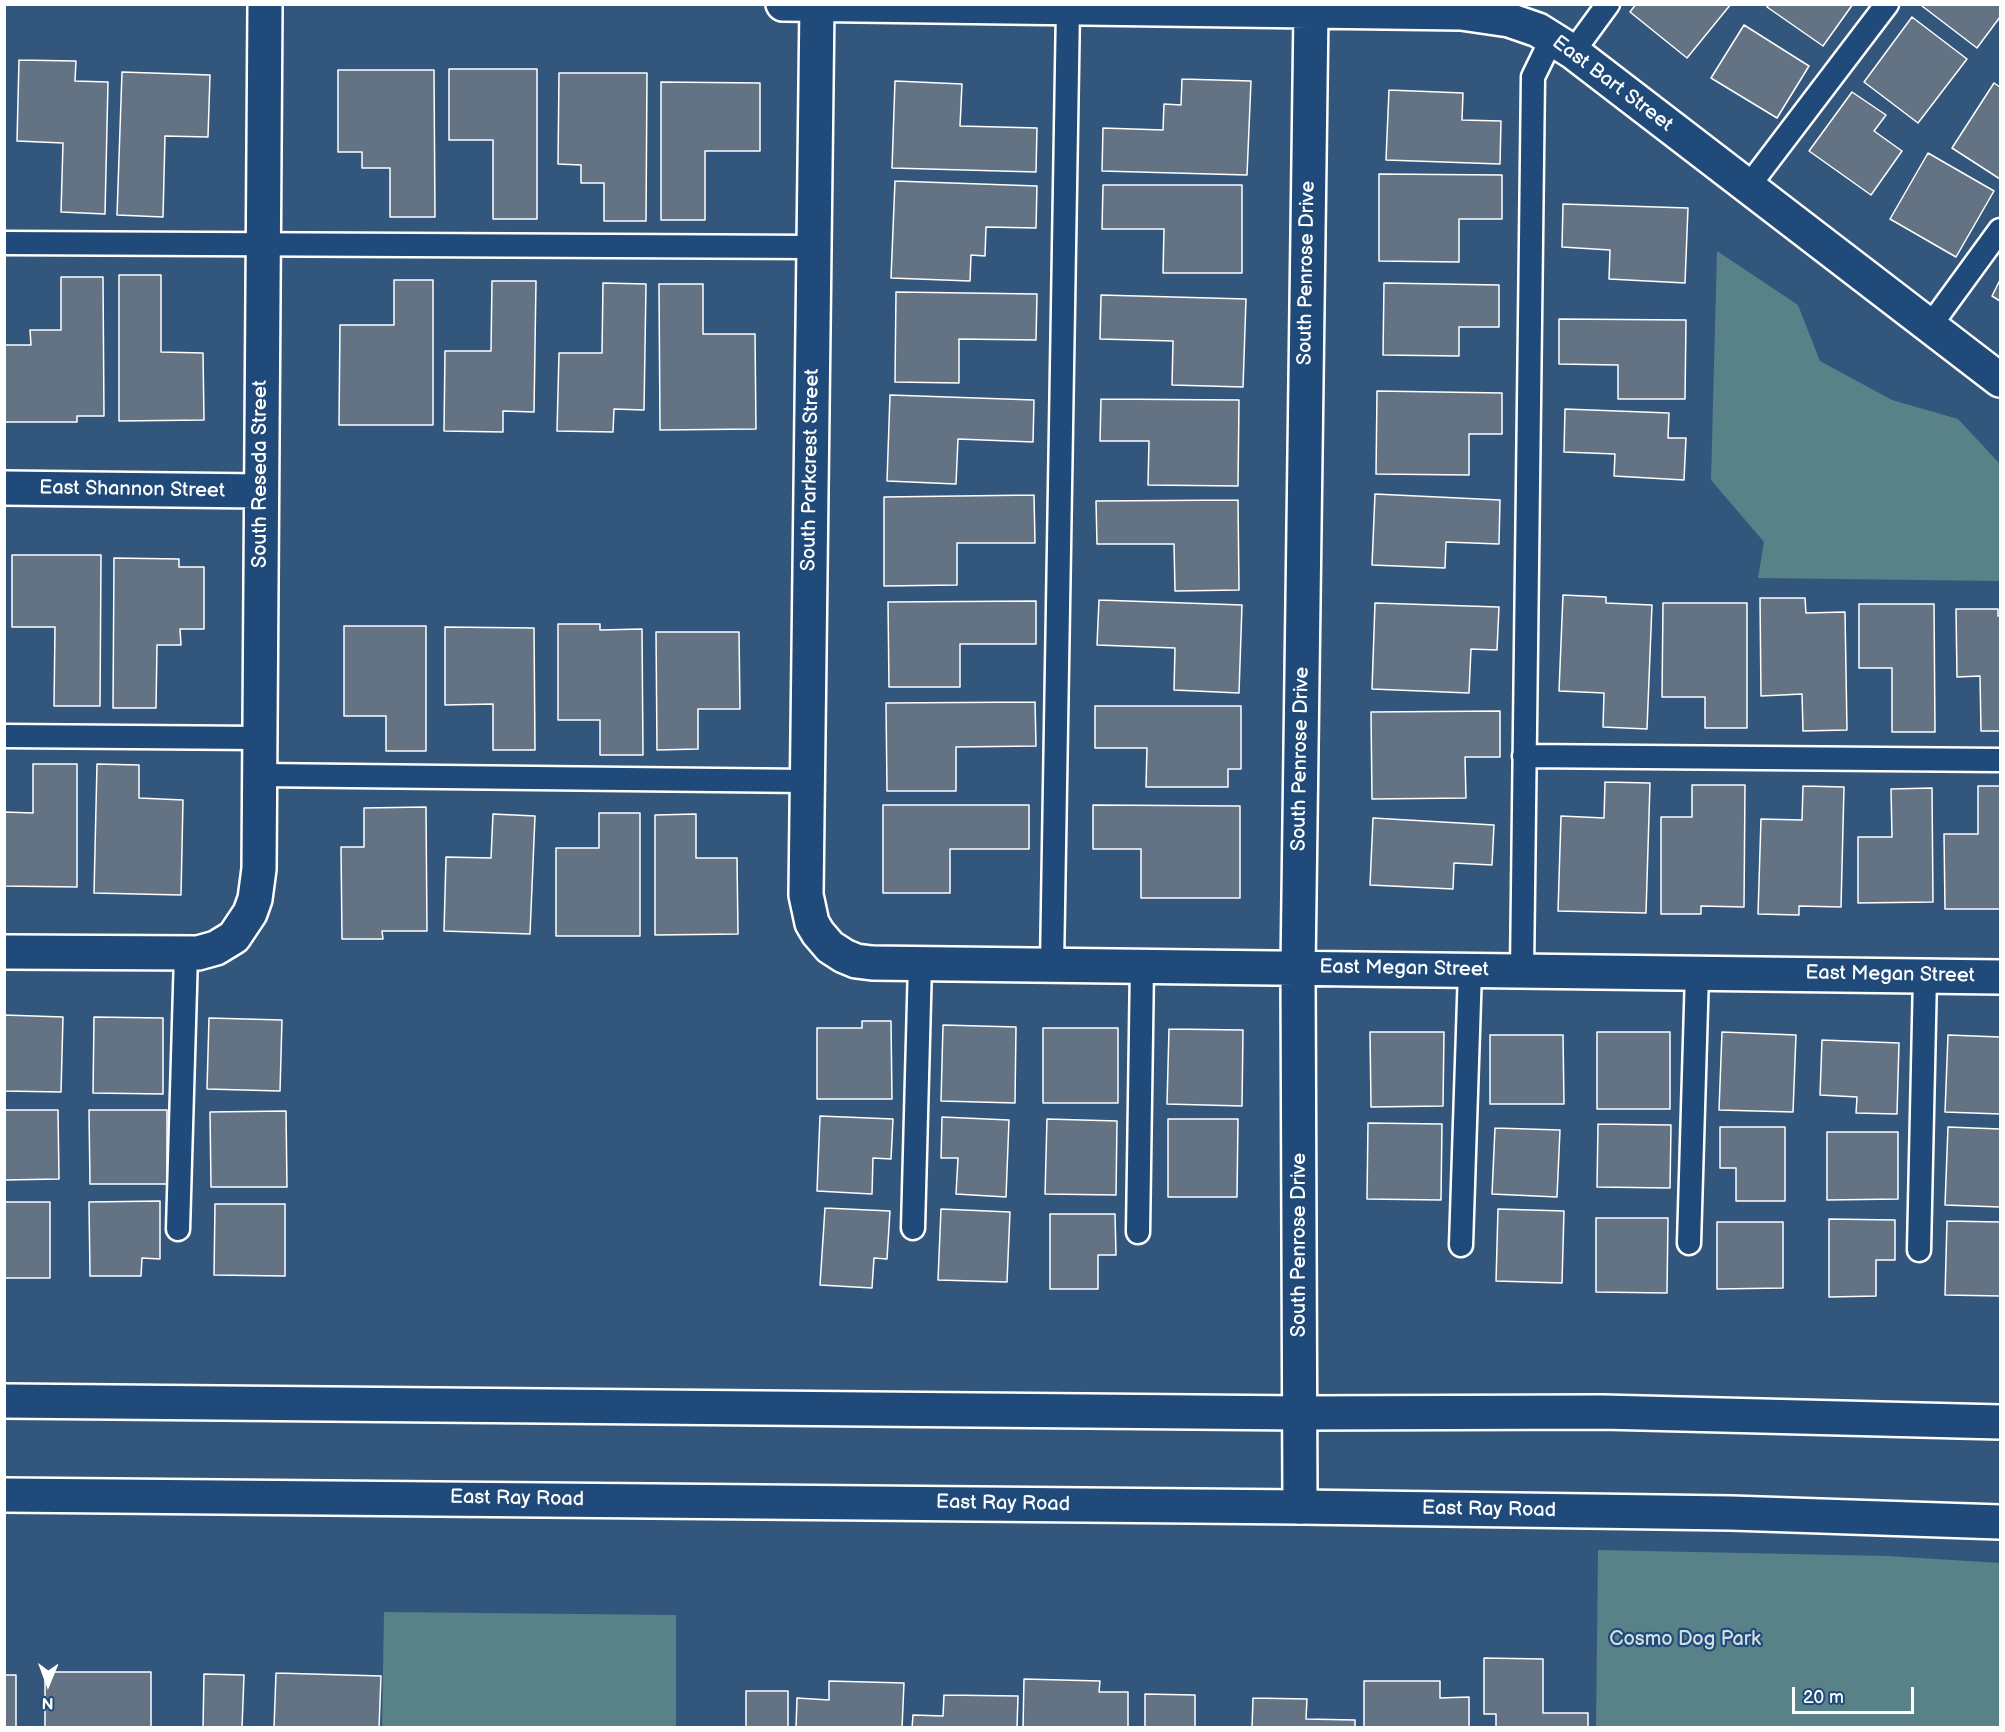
<!DOCTYPE html>
<style>
body{margin:0}
#map{position:relative;width:2005px;height:1732px;overflow:hidden;background:#33567d;font-family:"Balsamiq Sans",sans-serif}
canvas{display:block}
.frame{position:absolute;inset:0;border:6px solid #fff;pointer-events:none}
.north{position:absolute;left:18px;top:1654px;width:60px;height:60px;-webkit-text-stroke:4px #1f4a7a;paint-order:stroke;rotate:181deg;font-size:16px;font-weight:700;line-height:24px;text-align:center;color:#fff}
.north::after{content:'';display:block;margin:auto;width:21px;height:27px;background:#fff;clip-path:polygon(50% 0,100% 100%,50% 72%,0 100%)}
.scale{position:absolute;left:1792px;top:1687px;width:122px;height:27px;box-sizing:border-box;border:3px solid #fff;border-top:0;padding-left:8px;font-size:18px;line-height:21px;white-space:nowrap;color:#fff;-webkit-text-stroke:4px #1f4a7a;paint-order:stroke}
</style>
<div id="map">
<canvas width="2005" height="1732"></canvas>
<div class="frame"></div>
<div class="north">N</div>
<div class="scale">20 m</div>
</div>
<script>
const context = document.querySelector('canvas').getContext('2d');
context.lineJoin = 'round';
function fill(path, color) { context.fillStyle = color; context.fill(path, 'evenodd'); }
const poly = rows => new Path2D(rows.map(r => 'M' + r).join(''));
function stroke(path, color, width, dash) { context.strokeStyle = color; context.lineWidth = width; context.lineCap = dash ? 'butt' : 'round'; context.setLineDash(dash || []); context.stroke(path); }
function label(font, color, halo, rows, align = 'center') {
  context.font = font + ' "Balsamiq Sans",sans-serif'; context.lineWidth = 4.5; context.setLineDash([]); context.textBaseline = 'middle'; context.strokeStyle = halo; context.fillStyle = color; for (const [text, x, y, turn = 0] of rows) {
    context.save(); context.translate(x, y); context.rotate((+turn || 0) * Math.PI / 180); context.textAlign = isNaN(turn) ? turn : align; if (halo) context.strokeText(text, 0, 0); context.fillText(text, 0, 0); context.restore();
  }
}
fill(poly([
 [1717,251,1798,305,1820,361,1892,400,1958,419,2000,464,2000,581,1758,578,1764,542,1711,480],
 [1598,1550,1888,1556,2000,1563,2000,1727,1596,1727],
 [384,1612,676,1615,676,1727,382,1727]
]), '#588188');
const building = poly([
 [1636,4,1731,4,1687,58,1630,12,1636,4],
 [1769,4,1853,4,1823,46,1767,7,1769,4],
 [1923,4,2000,4,2000,17,1977,48,1922,6,1923,4],
 [1912,17,1967,59,1918,123,1864,82,1912,17],
 [1744,25,1809,66,1777,118,1711,78,1744,25],
 [19,60,76,61,75,81,108,82,105,214,61,212,63,143,17,141,19,60],
 [449,69,537,69,537,219,493,219,493,140,449,140,449,69],
 [338,70,434,70,435,217,390,217,390,168,362,168,362,152,338,152,338,70],
 [122,72,210,75,208,137,165,136,163,217,117,215,122,72],
 [559,73,647,73,646,221,604,221,604,183,581,183,581,165,558,164,559,73],
 [1182,79,1251,81,1247,175,1102,171,1103,128,1163,130,1164,104,1181,105,1182,79],
 [895,81,962,84,960,126,1037,128,1036,172,892,168,895,81],
 [661,82,760,83,760,151,705,151,705,220,661,220,661,82],
 [1994,83,2000,87,2000,179,1952,148,1994,83],
 [1389,90,1463,93,1462,120,1501,121,1500,164,1386,160,1389,90],
 [1852,92,1886,115,1874,131,1902,151,1871,195,1809,151,1852,92],
 [1928,153,1994,191,1956,257,1890,219,1928,153],
 [1379,174,1502,175,1502,219,1459,219,1459,262,1379,261,1379,174],
 [895,181,1037,186,1036,228,986,227,985,256,971,255,970,281,891,278,895,181],
 [1103,185,1242,185,1242,273,1163,273,1164,229,1102,229,1103,185],
 [1563,204,1688,208,1685,283,1609,279,1610,250,1562,247,1563,204],
 [119,275,161,275,161,352,203,353,204,420,119,421,119,275],
 [61,277,103,277,104,416,77,416,77,422,5,422,5,345,31,345,30,330,61,330,61,277],
 [394,280,433,280,433,425,339,425,340,325,394,325,394,280],
 [2000,280,2000,301,1992,296,2000,280],
 [492,281,536,281,534,412,503,411,503,432,444,431,445,351,491,351,492,281],
 [603,283,646,284,644,410,614,409,613,432,557,431,559,353,602,353,603,283],
 [1384,283,1499,285,1499,327,1459,327,1459,356,1383,355,1384,283],
 [659,284,703,284,703,334,755,334,756,429,660,430,659,284],
 [896,292,1037,294,1036,340,959,339,959,383,895,382,896,292],
 [1101,295,1246,299,1243,387,1172,385,1173,341,1100,339,1101,295],
 [1559,319,1686,320,1685,399,1618,399,1618,365,1559,364,1559,319],
 [1377,391,1502,393,1502,434,1469,434,1469,475,1376,474,1377,391],
 [890,395,1034,400,1033,442,958,439,956,484,887,481,890,395],
 [1101,399,1239,400,1238,486,1148,485,1149,441,1100,441,1101,399],
 [1565,409,1669,413,1668,438,1686,438,1684,480,1614,476,1615,454,1564,452,1565,409],
 [1375,494,1500,500,1499,544,1446,542,1445,568,1372,565,1375,494],
 [1034,495,1035,543,957,543,957,585,884,586,884,497,1034,495],
 [1238,500,1239,590,1175,591,1174,544,1097,544,1096,501,1238,500],
 [12,555,101,555,100,706,54,706,55,627,12,627,12,555],
 [114,558,179,559,179,567,204,567,204,629,180,629,181,645,157,645,156,708,113,708,114,558],
 [1563,595,1606,597,1606,603,1652,605,1647,729,1603,727,1604,693,1559,691,1563,595],
 [1760,598,1805,598,1806,613,1845,612,1847,730,1803,731,1802,694,1761,696,1760,598],
 [1099,600,1242,605,1239,693,1174,690,1175,648,1097,645,1099,600],
 [1036,601,1036,644,960,644,960,687,889,687,888,602,1036,601],
 [1375,603,1499,607,1497,650,1471,649,1469,693,1372,689,1375,603],
 [1663,603,1747,603,1747,728,1705,728,1705,697,1662,697,1663,603],
 [1859,604,1934,604,1935,732,1892,732,1892,668,1859,668,1859,604],
 [1956,609,1998,609,1998,616,2000,616,2000,731,1981,731,1980,676,1957,677,1956,609],
 [558,624,600,624,600,630,642,629,643,755,600,755,600,720,558,720,558,624],
 [344,626,426,626,426,751,386,751,386,716,344,716,344,626],
 [445,627,534,628,535,750,493,750,493,704,445,705,445,627],
 [656,632,739,632,740,709,698,709,698,749,657,750,656,632],
 [1035,702,1036,746,956,747,956,791,887,791,886,703,1035,702],
 [1095,706,1241,706,1241,769,1228,769,1228,787,1146,787,1147,748,1095,748,1095,706],
 [1500,711,1500,757,1465,757,1466,798,1372,799,1371,712,1500,711],
 [33,764,77,764,77,887,4,886,4,812,33,813,33,764],
 [97,764,139,765,139,798,183,800,181,895,94,893,97,764],
 [1605,782,1650,783,1646,913,1558,911,1561,816,1604,818,1605,782],
 [1692,785,1745,785,1744,907,1701,906,1701,914,1661,914,1661,817,1692,817,1692,785],
 [1803,786,1844,787,1841,907,1799,906,1799,915,1758,914,1761,819,1802,820,1803,786],
 [1978,786,2000,786,2000,909,1945,909,1944,834,1978,834,1978,786],
 [1932,788,1933,902,1858,903,1858,837,1892,837,1891,789,1932,788],
 [883,805,1029,805,1029,849,950,849,950,893,883,893,883,805],
 [1093,805,1240,806,1240,898,1141,898,1141,849,1093,849,1093,805],
 [426,807,427,931,382,931,383,939,342,939,341,847,364,847,364,808,426,807],
 [599,813,640,813,640,936,556,936,556,848,599,848,599,813],
 [493,814,535,816,530,934,444,931,446,857,491,858,493,814],
 [696,814,696,858,737,858,738,934,655,935,655,815,696,814],
 [1373,818,1494,825,1492,865,1454,863,1453,889,1370,885,1373,818],
 [4,1015,63,1017,61,1092,4,1091,4,1015],
 [94,1017,163,1018,163,1094,93,1093,94,1017],
 [209,1018,282,1020,280,1091,207,1089,209,1018],
 [862,1021,891,1021,892,1099,817,1099,817,1028,862,1028,862,1021],
 [943,1025,1016,1027,1015,1103,941,1101,943,1025],
 [1043,1028,1118,1028,1118,1103,1043,1103,1043,1028],
 [1169,1029,1243,1030,1242,1106,1167,1104,1169,1029],
 [1370,1032,1444,1032,1443,1106,1371,1107,1370,1032],
 [1597,1032,1670,1032,1670,1109,1597,1109,1597,1032],
 [1722,1032,1796,1035,1793,1112,1719,1110,1722,1032],
 [1490,1035,1563,1035,1564,1104,1490,1104,1490,1035],
 [1948,1035,2000,1037,2000,1114,1945,1112,1948,1035],
 [1822,1040,1899,1043,1897,1114,1856,1113,1857,1097,1820,1095,1822,1040],
 [4,1110,58,1110,59,1179,4,1180,4,1110],
 [89,1110,167,1110,167,1184,90,1184,89,1110],
 [286,1111,287,1187,211,1187,210,1112,286,1111],
 [820,1116,893,1119,891,1159,873,1158,872,1194,817,1191,820,1116],
 [942,1117,1009,1120,1006,1197,956,1194,958,1158,941,1158,942,1117],
 [1047,1119,1117,1121,1116,1195,1045,1194,1047,1119],
 [1168,1119,1238,1119,1237,1197,1168,1197,1168,1119],
 [1368,1123,1442,1124,1441,1200,1367,1199,1368,1123],
 [1598,1124,1671,1125,1670,1188,1597,1187,1598,1124],
 [1720,1127,1785,1127,1785,1201,1736,1201,1736,1168,1720,1168,1720,1127],
 [1948,1127,2000,1129,2000,1207,1945,1205,1948,1127],
 [1495,1128,1560,1130,1557,1197,1492,1194,1495,1128],
 [1827,1132,1898,1132,1898,1199,1827,1200,1827,1132],
 [160,1201,160,1259,142,1258,141,1276,90,1276,89,1202,160,1201],
 [4,1202,50,1202,50,1278,4,1278,4,1202],
 [215,1204,285,1204,285,1276,214,1275,215,1204],
 [825,1208,890,1211,887,1259,874,1258,872,1288,820,1285,825,1208],
 [941,1209,1010,1212,1007,1282,938,1280,941,1209],
 [1498,1209,1564,1211,1562,1283,1496,1281,1498,1209],
 [1050,1214,1115,1214,1116,1255,1098,1255,1098,1289,1050,1289,1050,1214],
 [1596,1218,1668,1218,1667,1293,1596,1292,1596,1218],
 [1829,1219,1895,1220,1895,1260,1876,1260,1876,1296,1829,1297,1829,1219],
 [1947,1221,2000,1222,2000,1296,1945,1295,1947,1221],
 [1717,1222,1783,1222,1783,1288,1717,1289,1717,1222],
 [1484,1658,1543,1659,1543,1713,1588,1713,1588,1728,1496,1728,1496,1714,1484,1714,1484,1658],
 [45,1672,151,1672,151,1728,45,1728,45,1672],
 [276,1673,381,1676,379,1728,274,1728,276,1673],
 [204,1674,244,1675,242,1728,203,1728,204,1674],
 [4,1675,16,1675,16,1728,4,1728,4,1675],
 [1024,1679,1100,1681,1099,1692,1128,1692,1128,1728,1023,1728,1024,1679],
 [829,1681,904,1683,902,1728,796,1728,797,1698,829,1700,829,1681],
 [1364,1681,1440,1681,1440,1698,1469,1697,1469,1728,1364,1728,1364,1681],
 [746,1691,788,1691,788,1728,746,1728,746,1691],
 [1145,1694,1195,1695,1195,1728,1145,1728,1145,1694],
 [944,1695,1018,1696,1017,1728,912,1728,913,1715,943,1716,944,1695],
 [1253,1698,1307,1699,1306,1719,1355,1720,1355,1728,1252,1728,1253,1698]
]);
fill(building, '#637383');
stroke(building, '#fff', 1.5);
const lane = poly([
 [1573,52,1608,4],
 [1748,187,1887,4],
 [4,243,814,247],
 [1930,326,2000,230],
 [4,736,259,738],
 [1524,756,2000,760],
 [259,775,808,781],
 [1052,965,1068,8],
 [1522,971,1533,77,1552,38],
 [913,1228,920,963],
 [178,1229,186,954],
 [1138,1232,1142,966],
 [1689,1243,1697,973],
 [1461,1245,1470,970],
 [1919,1250,1925,976]
]);
const street = poly([
 [783,4,1461,13,1509,20,1538,30,1573,52,2000,380],
 [817,4,806,895,812,923,818,933,830,947,844,956,856,961,872,963,2000,977],
 [4,488,260,491],
 [4,952,198,953,216,948,234,937,250,913,255,899,259,869,265,4],
 [1300,1507,1298,968,1311,12]
]);
const primary = poly([
 [4,1401,1301,1413,1602,1412,2000,1422],
 [4,1495,1300,1507,1731,1513,2000,1522]
]);
stroke(lane, '#fff', 27);
stroke(street, '#fff', 38);
stroke(primary, '#fff', 38);
stroke(lane, '#1f4a7a', 22);
stroke(street, '#1f4a7a', 33);
stroke(primary, '#1f4a7a', 33);
label('20px', '#fff', '#1f4a7a', [
 ["East Bart Street",1612,84,37],
 ["South Penrose Drive",1307,273,-89],
 ["South Parkcrest Street",811,470,-89],
 ["South Reseda Street",261,474,-90],
 ["East Shannon Street",132,490,1],
 ["South Penrose Drive",1301,759,-89],
 ["East Megan Street",1404,969,1],
 ["East Megan Street",1890,975,1],
 ["South Penrose Drive",1300,1245,-90],
 ["East Ray Road",517,1499,1],
 ["East Ray Road",1003,1504,1],
 ["East Ray Road",1489,1510,1]
]);
label('20px', '#d5e0e1', '#1f4a7a', [
 ["Cosmo Dog Park",1685,1640]
]);
</script>
